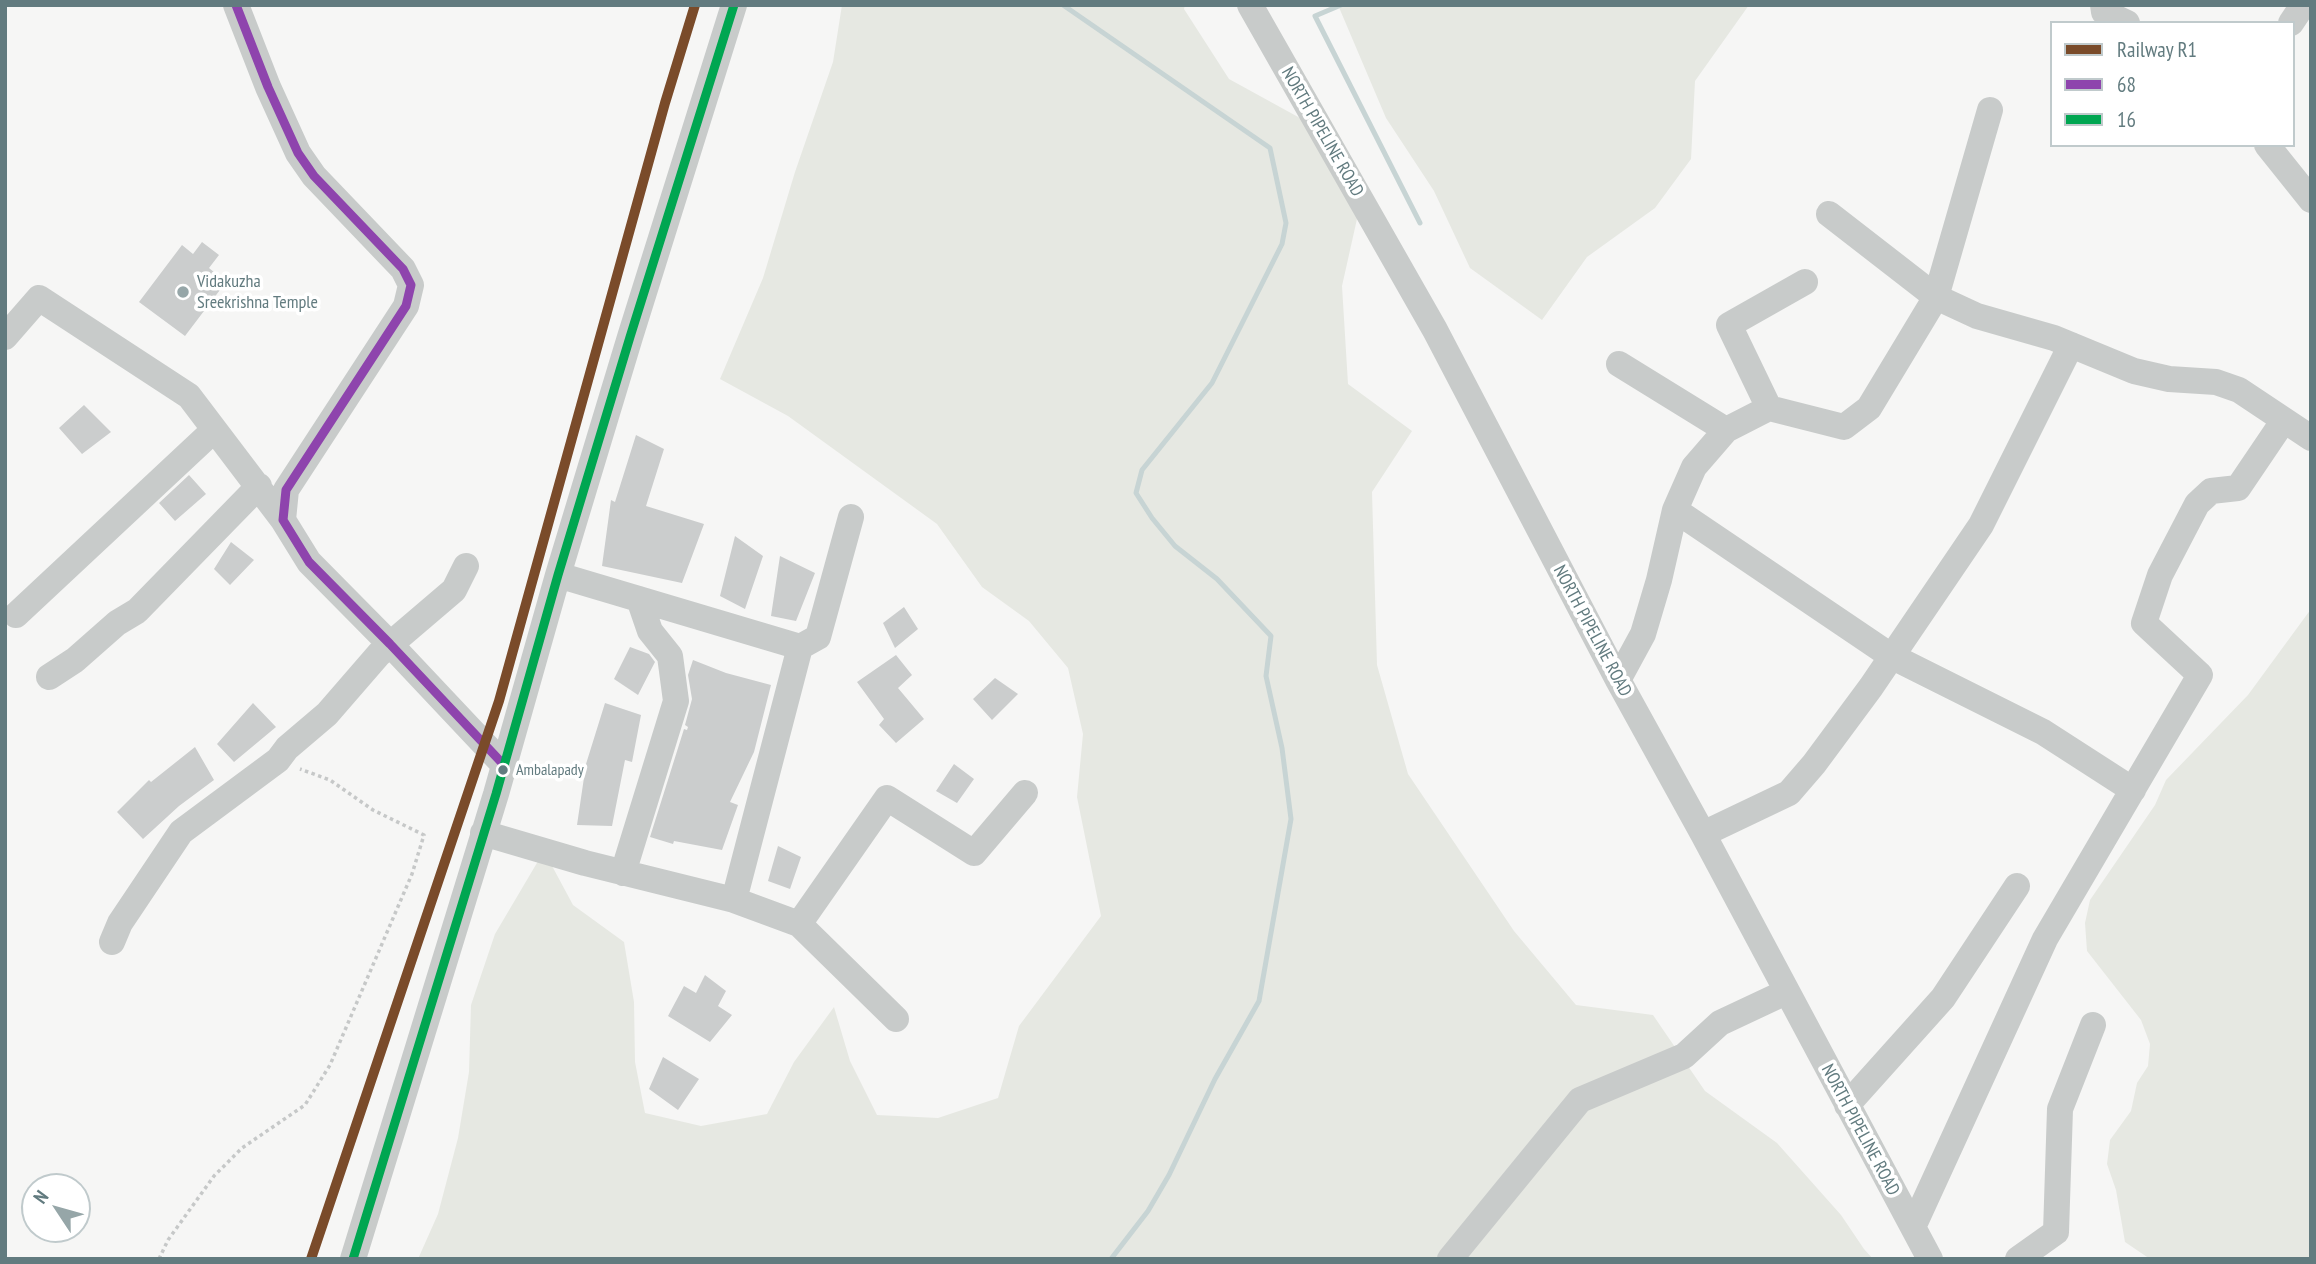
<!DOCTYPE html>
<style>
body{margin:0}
#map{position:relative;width:2316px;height:1264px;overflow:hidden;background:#f6f6f5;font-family:"PT Sans Narrow",sans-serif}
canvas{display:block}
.frame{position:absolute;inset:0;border:7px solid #627b7f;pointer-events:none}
.legend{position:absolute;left:2050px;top:21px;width:245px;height:126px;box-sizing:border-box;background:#fff;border:2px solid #c0cacc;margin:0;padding:9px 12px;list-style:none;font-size:21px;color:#627b7f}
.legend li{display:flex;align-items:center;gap:14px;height:35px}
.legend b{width:35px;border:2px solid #c0cacc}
.north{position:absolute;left:21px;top:1173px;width:70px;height:70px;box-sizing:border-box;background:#fff;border:2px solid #c0cacc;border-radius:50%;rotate:306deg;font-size:19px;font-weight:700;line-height:28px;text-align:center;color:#627b7f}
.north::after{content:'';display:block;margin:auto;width:24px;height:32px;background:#96a6a8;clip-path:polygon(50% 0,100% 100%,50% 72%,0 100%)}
</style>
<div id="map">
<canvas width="2316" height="1264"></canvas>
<div class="frame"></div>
<ul class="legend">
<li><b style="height:9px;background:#7a4b2a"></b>Railway R1</li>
<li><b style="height:9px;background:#8e44ad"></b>68</li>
<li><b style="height:9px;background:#00a651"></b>16</li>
</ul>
<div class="north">N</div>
</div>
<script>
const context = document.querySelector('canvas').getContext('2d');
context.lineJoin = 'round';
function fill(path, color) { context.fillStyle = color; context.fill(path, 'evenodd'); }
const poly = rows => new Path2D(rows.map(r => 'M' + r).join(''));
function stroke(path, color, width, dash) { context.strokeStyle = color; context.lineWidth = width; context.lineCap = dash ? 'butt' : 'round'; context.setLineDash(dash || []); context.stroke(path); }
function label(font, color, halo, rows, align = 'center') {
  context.font = font + ' "PT Sans Narrow",sans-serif'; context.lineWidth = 7; context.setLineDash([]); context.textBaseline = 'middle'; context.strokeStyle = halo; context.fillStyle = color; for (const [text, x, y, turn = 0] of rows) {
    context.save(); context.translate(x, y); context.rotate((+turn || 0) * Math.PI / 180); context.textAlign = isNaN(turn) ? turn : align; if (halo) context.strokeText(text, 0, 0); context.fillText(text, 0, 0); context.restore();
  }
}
fill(poly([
 [842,5,1185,5,1184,9,1229,79,1320,129,1361,201,1342,286,1348,384,1412,431,1372,492,1377,665,1408,774,1514,931,1576,1005,1653,1015,1705,1091,1777,1143,1841,1215,1864,1249,1873,1259,418,1259,438,1214,458,1138,469,1072,471,1005,495,934,544,851,573,905,624,942,634,1002,635,1062,645,1113,701,1126,767,1114,794,1062,834,1007,850,1061,877,1115,938,1118,998,1098,1019,1026,1101,916,1077,797,1083,734,1068,668,1029,621,982,587,937,524,788,416,720,379,763,278,795,172,833,62],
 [1338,5,1749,5,1695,81,1691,159,1655,208,1587,257,1542,320,1470,268,1434,191,1386,118],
 [2311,609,2311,1259,2150,1259,2125,1242,2116,1190,2107,1164,2110,1140,2131,1111,2137,1083,2148,1066,2150,1044,2141,1020,2087,951,2085,923,2090,900,2155,805,2166,780,2248,695]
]), '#e6e8e2');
stroke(poly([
 [1063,5,1270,148,1286,223,1282,244,1212,383,1142,470,1136,493,1152,518,1175,546,1217,579,1271,636,1266,676,1282,748,1291,819,1259,1001,1215,1079,1169,1175,1148,1211,1111,1259],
 [1341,5,1315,16,1420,223]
]), '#c7d4d4', 5);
fill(poly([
 [202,242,219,255,209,268,226,282,185,336,139,302,182,245,193,254],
 [84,405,111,432,82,454,59,428],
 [636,435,664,449,646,506,704,524,682,583,602,566,611,500,615,502],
 [189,475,206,494,175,521,159,503],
 [735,536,763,556,745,609,720,596],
 [231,542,254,560,230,585,214,569],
 [780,556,815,573,796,621,771,616],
 [904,607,918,629,895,648,883,623],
 [630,647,649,654,655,662,638,695,614,679],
 [896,655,912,675,898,688,924,719,896,743,879,725,884,719,857,682],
 [693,660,726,673,771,685,754,752,730,802,738,805,722,850,674,841,673,844,650,837,684,729,687,730,688,727,685,725,692,699,688,675],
 [995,678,1018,694,992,720,973,699],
 [253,703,276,727,234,762,217,744],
 [605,703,641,715,632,762,625,760,612,826,577,825,586,764],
 [195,747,214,780,179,806,143,839,117,812,149,780,151,782],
 [954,764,974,779,957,803,936,791],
 [778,846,801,857,790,889,768,881],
 [705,975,726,991,718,1006,732,1015,710,1042,668,1016,684,986,696,993],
 [663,1057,699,1079,678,1110,649,1089]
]), '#cbcdcd');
stroke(poly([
 [159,1259,168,1240,214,1176,242,1148,305,1105,330,1065,412,874,424,835,373,810,330,780,300,769]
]), '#c6c8c8', 3.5, [3.5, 3.5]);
stroke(poly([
 [236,5,268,87,298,153,314,176,403,269,411,285,406,306,286,490,283,520,309,562,390,644,503,764],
 [1250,5,1435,330,1618,680,1703,834,1930,1259],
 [2103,5,2104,12,2127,23],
 [2291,23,2303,5],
 [2267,145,2311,200],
 [1829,214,1936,297,1977,316,2054,338,2134,371,2169,379,2216,382,2239,390,2311,438],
 [5,337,39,298,189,396,283,520],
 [1619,364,1726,430],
 [1769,408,1729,325,1805,282],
 [1675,510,1891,656,2043,732,2133,790],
 [558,575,800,647,818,637,851,517],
 [16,615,214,430],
 [49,677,75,660,117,623,137,611,259,486],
 [1618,680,1643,634,1659,580,1675,510,1694,467,1726,430,1769,408,1844,427,1869,408,1936,297,1990,110],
 [483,833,585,863,734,900,799,924,896,1019],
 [1703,834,1789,793,1814,764,1871,687,1981,525,2071,345],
 [623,873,676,701,670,656,650,631,639,599],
 [734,900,800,647],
 [799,924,887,798,974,853,1025,793],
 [112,942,120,923,181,832,278,760,287,748,327,714,379,654,454,590,466,566],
 [1847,1105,1943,998,2017,886],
 [1913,1227,2045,939,2200,675,2144,623,2160,575,2197,504,2211,491,2238,488,2284,420],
 [353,1259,496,794,558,575,630,337,734,5],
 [1450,1259,1580,1100,1684,1056,1720,1023,1786,992],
 [2018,1259,2056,1232,2060,1109,2093,1025]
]), '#c8cbca', 26);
stroke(poly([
 [236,5,268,87,298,153,314,176,403,269,411,285,406,306,286,490,283,520,309,562,390,644,503,764]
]), '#8e44ad', 9);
stroke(poly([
 [353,1259,496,794,558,575,630,337,734,5]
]), '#00a651', 9);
stroke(poly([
 [311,1259,499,701,665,103,695,5]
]), '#7a4b2a', 10);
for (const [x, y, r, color] of [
 [183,292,7,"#96a6a8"],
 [503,770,6,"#627b7f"]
]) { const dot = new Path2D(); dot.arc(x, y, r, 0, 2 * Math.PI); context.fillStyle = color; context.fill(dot); stroke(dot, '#fff', 2.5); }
label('16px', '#627b7f', '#fff', [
 ["Ambalapady",516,770]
], 'left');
label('18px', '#627b7f', '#fff', [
 ["NORTH PIPELINE ROAD",1322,132,60],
 ["NORTH PIPELINE ROAD",1592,631,62],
 ["NORTH PIPELINE ROAD",1860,1130,62]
]);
label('18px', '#627b7f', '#fff', [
 ["Vidakuzha",197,282],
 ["Sreekrishna Temple",197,303]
], 'left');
</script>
